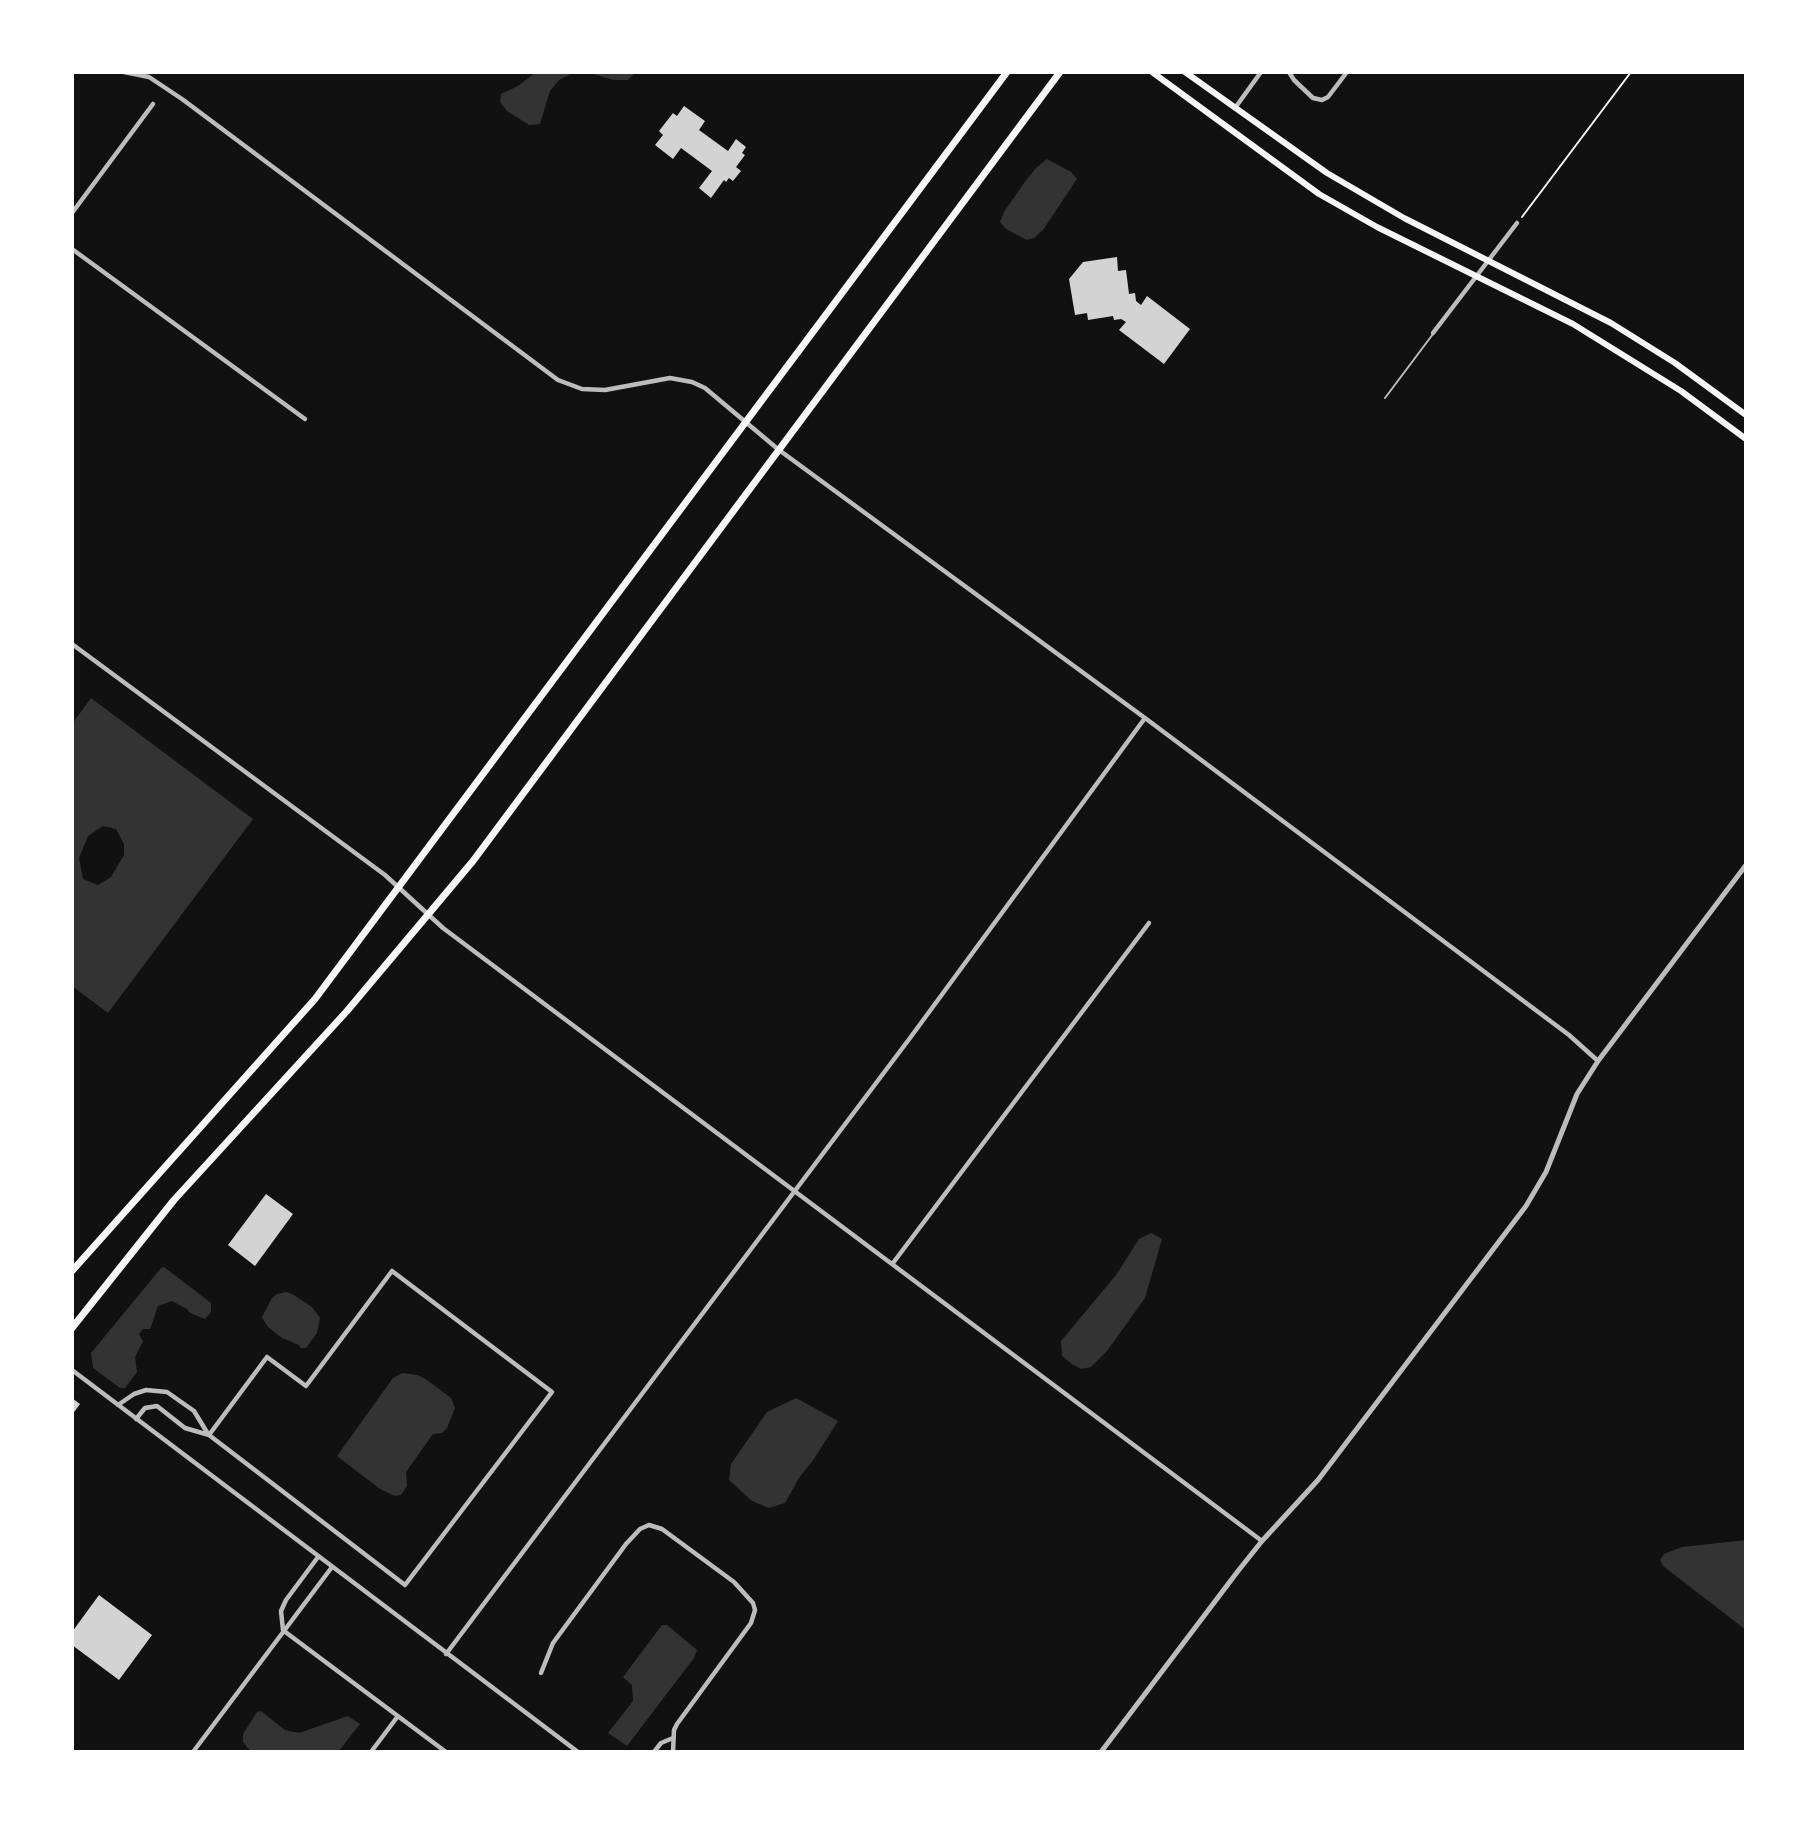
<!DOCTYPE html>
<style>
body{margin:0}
#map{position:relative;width:1818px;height:1824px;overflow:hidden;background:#111;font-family:Roboto,sans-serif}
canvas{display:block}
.frame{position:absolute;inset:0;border:74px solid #fff;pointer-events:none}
</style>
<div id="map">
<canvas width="1818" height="1824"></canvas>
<div class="frame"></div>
</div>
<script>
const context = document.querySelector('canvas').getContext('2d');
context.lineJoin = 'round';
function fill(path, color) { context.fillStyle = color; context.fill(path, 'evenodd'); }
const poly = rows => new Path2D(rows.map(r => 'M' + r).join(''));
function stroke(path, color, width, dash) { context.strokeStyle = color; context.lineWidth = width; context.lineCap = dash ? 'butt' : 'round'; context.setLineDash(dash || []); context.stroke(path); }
fill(poly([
 [536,72,636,72,628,80,613,80,590,73,571,74,559,80,550,91,540,124,529,125,507,111,500,102,501,94,518,86],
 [1047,159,1071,172,1077,179,1043,230,1034,238,1027,240,1006,229,1000,222,1004,212,1024,183,1036,168],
 [91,698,253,819,108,1013,72,986,72,724],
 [103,826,116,829,124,844,124,855,111,877,98,885,83,879,79,858,88,836],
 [1151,1233,1162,1239,1145,1298,1107,1351,1091,1367,1081,1369,1072,1364,1062,1356,1061,1341,1116,1275,1139,1239],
 [164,1267,211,1303,211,1312,205,1319,190,1313,187,1309,172,1301,158,1306,150,1329,143,1329,139,1334,143,1341,135,1357,137,1372,125,1388,120,1388,93,1368,91,1353,161,1268],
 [286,1292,294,1295,312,1307,320,1318,317,1333,306,1348,300,1348,299,1345,282,1338,268,1327,262,1317,272,1298,277,1294],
 [402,1373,418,1375,427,1380,451,1398,455,1408,447,1428,442,1433,433,1434,406,1472,407,1486,401,1495,395,1496,380,1489,337,1456,393,1378],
 [796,1398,838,1421,814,1459,799,1478,785,1503,769,1508,752,1501,729,1480,731,1464,767,1412],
 [1746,1540,1746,1630,1663,1566,1660,1560,1664,1554,1682,1547],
 [662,1625,667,1625,697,1650,694,1658,627,1746,608,1733,633,1701,632,1685,623,1677],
 [261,1711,285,1730,299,1733,348,1716,360,1724,338,1752,251,1752,243,1742,243,1734,257,1712]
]), '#333');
fill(poly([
 [684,106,705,121,699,130,728,151,736,139,746,147,742,153,745,155,736,167,741,171,733,181,729,178,726,182,724,180,711,198,699,188,712,171,681,148,673,159,655,145,663,135,659,131,673,113,677,116],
 [1117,257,1118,271,1126,270,1129,294,1135,293,1136,301,1141,305,1147,296,1190,329,1164,364,1119,330,1126,322,1121,319,1114,320,1113,316,1088,320,1087,313,1075,315,1069,279,1083,262],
 [266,1194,293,1214,255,1266,228,1245],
 [72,1398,80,1404,72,1415],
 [99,1595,152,1635,119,1680,72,1645,72,1632]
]), '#d3d3d3');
stroke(poly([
 [1522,217,1631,72]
]), '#f5f5f5', 2);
stroke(poly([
 [1385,398,1433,334]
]), '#bcbcbc', 2);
stroke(poly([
 [124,72,149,77,182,99,558,380,582,389,605,390,670,378,692,382,705,388,779,450,1145,718,1569,1035,1598,1061],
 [1289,72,1294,80,1313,98,1322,100,1328,97,1347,72],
 [1235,108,1261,72],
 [72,213,153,104],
 [72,249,305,419],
 [1433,333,1517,223],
 [72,644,385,875,443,928,1262,1541],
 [893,1263,1149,923],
 [72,1370,578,1752],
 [118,1405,134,1394,146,1390,167,1392,194,1411,208,1434],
 [136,1419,145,1408,157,1406,185,1428,209,1435,405,1585,552,1392,392,1271,306,1386,267,1357,209,1435],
 [283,1630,281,1611,286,1600,318,1557],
 [284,1631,446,1752],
 [446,1654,910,1038,1145,718],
 [541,1673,553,1643,626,1544,640,1529,649,1525,662,1529,734,1582,753,1603,755,1610,751,1623,677,1724,674,1730,673,1752],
 [193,1752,332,1567],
 [371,1752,398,1716],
 [654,1752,661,1743,673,1738]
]), '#bcbcbc', 4.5);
stroke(poly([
 [1101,1752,1238,1571,1262,1541,1318,1480,1526,1206,1546,1172,1577,1094,1598,1061,1746,865]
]), '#bcbcbc', 5);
stroke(poly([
 [1152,72,1319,194,1377,227,1573,324,1681,391,1746,439],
 [1185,72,1327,173,1404,218,1611,323,1675,363,1746,415]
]), '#f5f5f5', 6);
stroke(poly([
 [72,1271,315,999,1007,72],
 [72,1328,174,1200,347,1011,473,861,1060,72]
]), '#f5f5f5', 7);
</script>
